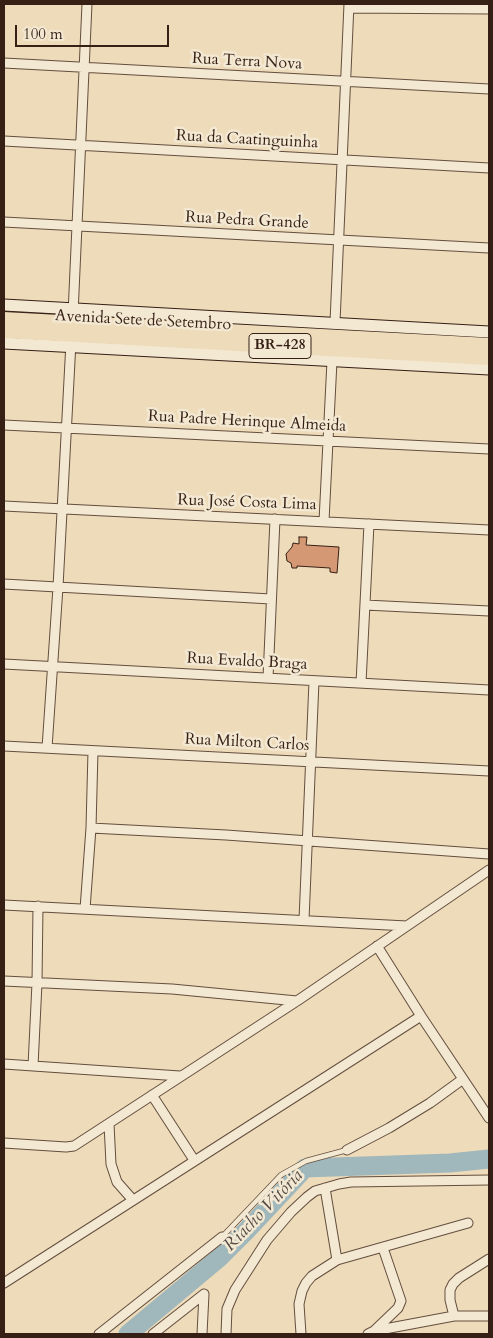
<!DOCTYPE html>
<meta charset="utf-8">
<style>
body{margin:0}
#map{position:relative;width:493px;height:1338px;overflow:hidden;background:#eddbba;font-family:Cardo,serif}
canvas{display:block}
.frame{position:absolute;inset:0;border:5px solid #361f15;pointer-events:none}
.scale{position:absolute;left:15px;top:25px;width:154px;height:22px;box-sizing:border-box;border:2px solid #361f15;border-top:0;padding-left:6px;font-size:15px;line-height:18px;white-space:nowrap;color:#361f15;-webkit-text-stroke:4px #f3e8d2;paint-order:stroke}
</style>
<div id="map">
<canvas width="493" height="1338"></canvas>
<div class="frame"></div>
<div class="scale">100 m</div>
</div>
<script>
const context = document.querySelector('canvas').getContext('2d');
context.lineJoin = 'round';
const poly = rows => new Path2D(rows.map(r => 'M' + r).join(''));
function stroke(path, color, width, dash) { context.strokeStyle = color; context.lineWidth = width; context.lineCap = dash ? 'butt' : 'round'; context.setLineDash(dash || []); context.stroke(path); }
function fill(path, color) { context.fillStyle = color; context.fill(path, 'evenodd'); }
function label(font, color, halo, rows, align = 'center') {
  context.font = font + ' Cardo,serif'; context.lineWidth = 5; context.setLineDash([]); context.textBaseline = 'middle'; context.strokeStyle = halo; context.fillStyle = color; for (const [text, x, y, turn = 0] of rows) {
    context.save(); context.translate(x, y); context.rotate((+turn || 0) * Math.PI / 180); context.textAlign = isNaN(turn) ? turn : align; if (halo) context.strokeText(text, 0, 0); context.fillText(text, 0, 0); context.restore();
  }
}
stroke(poly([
 [128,1334,219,1258,247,1230,305,1168,450,1163,489,1159]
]), '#a0b8bc', 19);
const building = poly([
 [299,537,307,537,306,545,339,547,337,573,330,572,330,568,297,566,297,568,292,568,291,563,287,561,286,554,292,547,293,543,299,544,299,537]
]);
fill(building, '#d49874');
stroke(building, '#361f15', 1);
const service = poly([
 [222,1237,281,1175,306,1161,347,1150]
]);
const minor = poly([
 [349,8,489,9],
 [4,63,489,89],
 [4,141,489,168],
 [4,222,489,248],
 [73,314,87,4],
 [335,322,349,4],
 [4,425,489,449],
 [4,506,489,530],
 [324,521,332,361],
 [4,584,271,599],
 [365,605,489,611],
 [4,664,489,690],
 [268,678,275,519],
 [361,683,369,524],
 [4,746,489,771],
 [47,748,58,587,71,342],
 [91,828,226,835,489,854],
 [4,905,407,926],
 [85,909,91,828,93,751],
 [304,920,314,681],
 [377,946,421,1016,489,1118],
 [4,981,172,989,297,1001],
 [4,1064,180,1076],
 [33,1066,37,983,38,906],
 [152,1095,194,1160],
 [109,1124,111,1164,117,1182,132,1199],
 [4,1143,66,1147,74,1146,297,1001,489,870],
 [347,1150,389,1128,430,1103,463,1079],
 [325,1188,337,1260],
 [4,1283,421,1016],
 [454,1316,450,1300,450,1290,453,1284,459,1278,489,1259],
 [374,1331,454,1316,489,1316],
 [99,1334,222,1237],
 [153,1334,204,1294],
 [202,1334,204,1294],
 [226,1334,227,1309,235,1290,267,1240,291,1212,307,1197,315,1191,339,1184,351,1182,489,1180],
 [301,1334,299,1304,302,1291,306,1283,312,1276,337,1260,468,1223],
 [368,1334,374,1331,398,1308,401,1301,383,1248]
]);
const secondary = poly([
 [4,305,489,332],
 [4,343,489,369]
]);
const trunk = poly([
 [4,319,489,345],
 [4,331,489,358]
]);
stroke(service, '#644e3e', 6);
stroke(minor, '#644e3e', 11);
stroke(secondary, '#361f15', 13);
stroke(trunk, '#361f15', 16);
stroke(service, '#f3e8d2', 4.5);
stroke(minor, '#f3e8d2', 9);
stroke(secondary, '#f3e8d2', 11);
stroke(trunk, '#eddbba', 14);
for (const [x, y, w] of [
 [280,346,62]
]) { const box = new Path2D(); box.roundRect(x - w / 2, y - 12.5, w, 25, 4); context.fillStyle = '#f3e8d2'; context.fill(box); stroke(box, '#361f15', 1); }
label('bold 15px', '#361f15', null, [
 ["BR-428",280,346]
]);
label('16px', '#361f15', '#f3e8d2', [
 ["Rua Terra Nova",247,62,3],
 ["Rua da Caatinguinha",247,140,3],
 ["Rua Pedra Grande",247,221,3],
 ["Avenida Sete de Setembro",143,321,3],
 ["Rua Padre Herinque Almeida",247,422,3],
 ["Rua José Costa Lima",247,503,2],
 ["Rua Evaldo Braga",247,662,3],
 ["Rua Milton Carlos",247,743,3]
]);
label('italic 18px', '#564d47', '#f3e8d2', [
 ["Riacho Vitória",264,1211,-46]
]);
</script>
